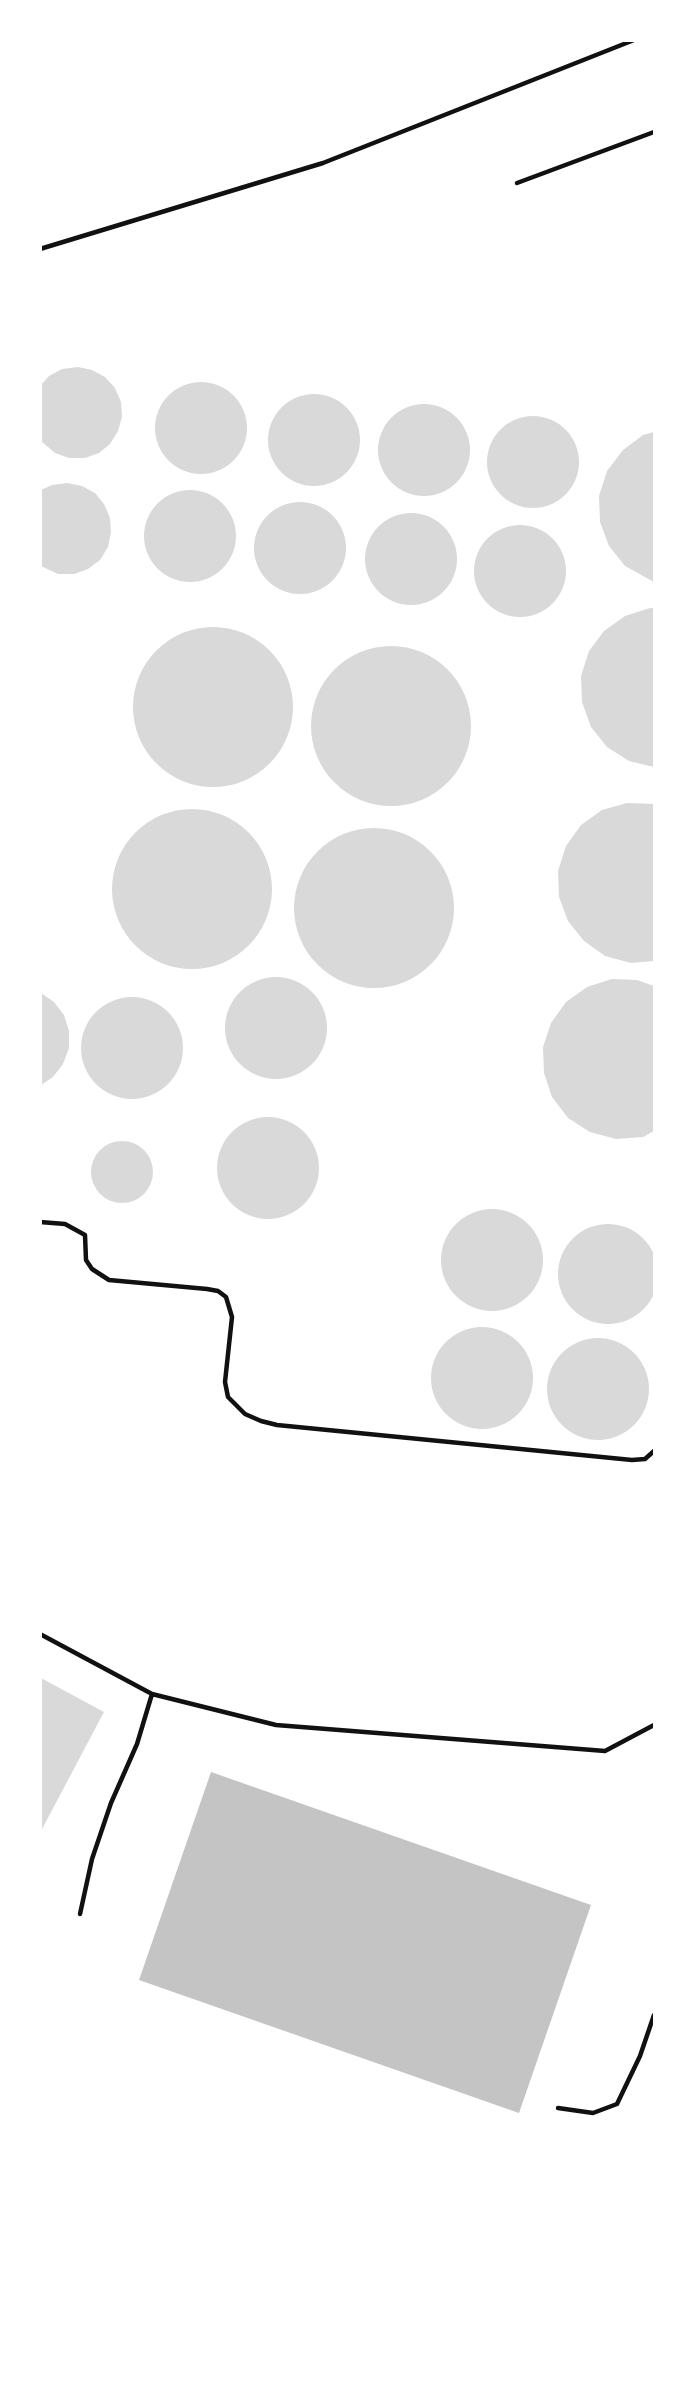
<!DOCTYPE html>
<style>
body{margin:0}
#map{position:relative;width:695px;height:2381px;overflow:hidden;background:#fff;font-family:"Public Sans",sans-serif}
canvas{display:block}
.frame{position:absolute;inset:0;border:42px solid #fff;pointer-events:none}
</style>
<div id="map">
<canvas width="695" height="2381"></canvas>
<div class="frame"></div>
</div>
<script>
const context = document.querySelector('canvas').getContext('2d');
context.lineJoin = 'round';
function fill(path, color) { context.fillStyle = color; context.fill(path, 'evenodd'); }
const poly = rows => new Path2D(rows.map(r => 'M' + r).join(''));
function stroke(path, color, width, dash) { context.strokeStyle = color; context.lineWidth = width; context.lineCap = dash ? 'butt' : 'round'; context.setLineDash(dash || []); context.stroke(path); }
fill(poly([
 [78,367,92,370,105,377,115,388,121,402,122,417,118,431,110,444,99,453,85,458,69,458,55,453,41,441,41,385,49,376,62,369],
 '155 428a46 46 0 1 1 92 0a46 46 0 1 1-92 0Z',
 '268 440a46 46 0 1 1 92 0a46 46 0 1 1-92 0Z',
 '378 450a46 46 0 1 1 92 0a46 46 0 1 1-92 0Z',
 '487 462a46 46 0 1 1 92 0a46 46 0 1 1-92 0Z',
 [654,432,654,582,625,566,609,546,600,522,599,496,607,471,623,450,643,435],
 [67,483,82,486,95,493,104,504,110,518,111,532,108,547,100,560,88,569,74,574,58,574,41,566,41,490,52,485],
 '144 536a46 46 0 1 1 92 0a46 46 0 1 1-92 0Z',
 '254 548a46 46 0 1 1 92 0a46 46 0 1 1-92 0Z',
 '365 559a46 46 0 1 1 92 0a46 46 0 1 1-92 0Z',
 '474 571a46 46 0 1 1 92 0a46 46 0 1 1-92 0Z',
 [650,608,654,608,654,767,629,761,607,747,591,727,582,702,581,676,589,651,604,631,625,616],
 '133 707a80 80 0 1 1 160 0a80 80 0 1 1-160 0Z',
 '311 726a80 80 0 1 1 160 0a80 80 0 1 1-160 0Z',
 [627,803,654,804,654,961,631,963,605,956,584,941,568,921,559,897,558,871,566,846,581,825,602,810],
 '112 889a80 80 0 1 1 160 0a80 80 0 1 1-160 0Z',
 '294 908a80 80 0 1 1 160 0a80 80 0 1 1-160 0Z',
 '225 1028a51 51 0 1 1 102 0a51 51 0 1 1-102 0Z',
 [612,979,637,980,654,986,654,1131,643,1137,616,1139,590,1132,568,1118,552,1097,544,1073,543,1047,551,1023,566,1002,587,987],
 [41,993,54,1002,64,1015,69,1031,69,1048,63,1064,53,1077,41,1085],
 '81 1048a51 51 0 1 1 102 0a51 51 0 1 1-102 0Z',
 '217 1168a51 51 0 1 1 102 0a51 51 0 1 1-102 0Z',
 '91 1172a31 31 0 1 1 62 0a31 31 0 1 1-62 0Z',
 '441 1260a51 51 0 1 1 102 0a51 51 0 1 1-102 0Z',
 '558 1274a50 50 0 1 1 100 0a50 50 0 1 1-100 0Z',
 '431 1378a51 51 0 1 1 102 0a51 51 0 1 1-102 0Z',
 '547 1389a51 51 0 1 1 102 0a51 51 0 1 1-102 0Z',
 [41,1678,104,1712,41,1831]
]), '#d9d9d9');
fill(poly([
 [211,1772,591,1905,519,2113,139,1980]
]), '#c4c4c4');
stroke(poly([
 [517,183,654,132],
 [40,249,323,163,634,40],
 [40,1222,65,1224,85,1235,86,1260,92,1269,109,1280,207,1289,218,1291,226,1297,232,1317,225,1382,228,1397,245,1414,261,1421,277,1425,632,1460,645,1459,654,1451],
 [40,1634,152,1694,276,1725,605,1751,654,1725],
 [80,1914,92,1859,111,1803,137,1744,152,1694],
 [558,2108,593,2113,617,2104,640,2056,654,2015]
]), '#111', 4.5);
</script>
